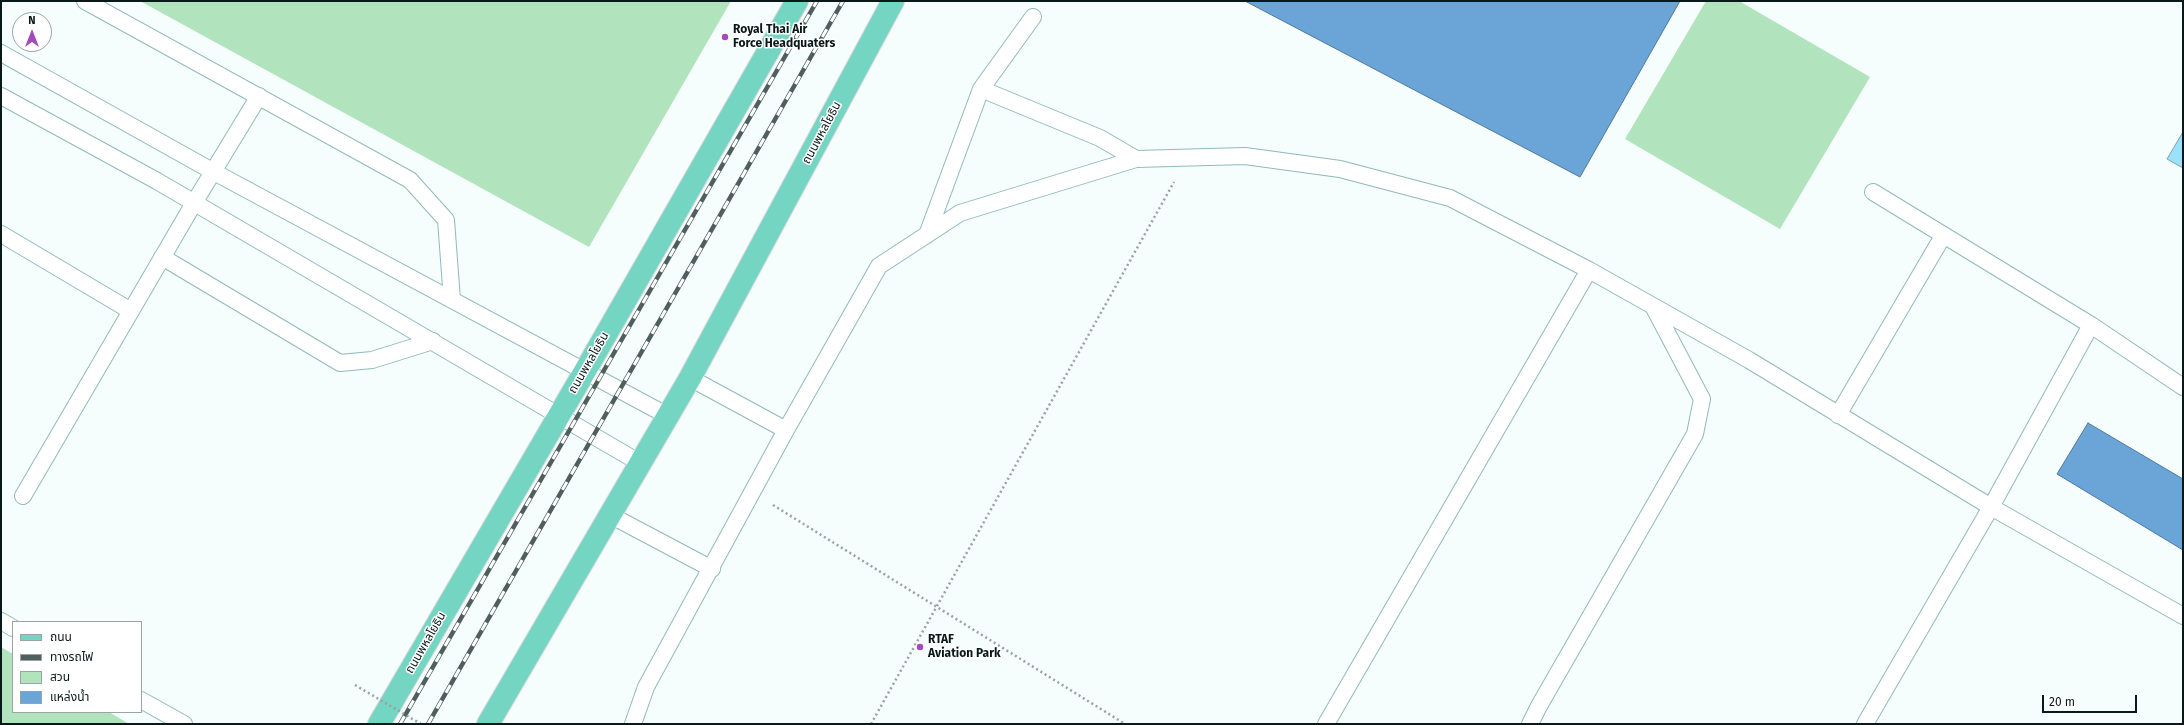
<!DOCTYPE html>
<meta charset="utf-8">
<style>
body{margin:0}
#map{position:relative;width:2184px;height:725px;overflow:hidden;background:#f5fdfd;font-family:"Fira Sans","Noto Sans Thai",sans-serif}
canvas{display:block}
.frame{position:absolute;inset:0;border:2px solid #091818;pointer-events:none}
.legend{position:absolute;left:12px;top:621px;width:130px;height:92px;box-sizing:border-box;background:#fff;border:1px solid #9da3a3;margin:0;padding:5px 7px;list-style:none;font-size:12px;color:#091818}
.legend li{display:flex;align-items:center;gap:8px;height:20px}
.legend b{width:20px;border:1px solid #9da3a3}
.north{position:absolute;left:12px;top:12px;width:40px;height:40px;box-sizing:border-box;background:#fff;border:1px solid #9da3a3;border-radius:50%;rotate:0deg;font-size:11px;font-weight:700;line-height:16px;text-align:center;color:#091818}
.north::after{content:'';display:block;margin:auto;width:14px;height:18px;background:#a24bb9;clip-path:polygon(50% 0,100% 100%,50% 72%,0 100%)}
.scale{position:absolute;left:2042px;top:695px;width:95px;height:18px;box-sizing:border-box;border:2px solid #091818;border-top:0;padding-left:5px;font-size:12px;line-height:14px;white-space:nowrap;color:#091818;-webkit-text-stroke:3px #fff;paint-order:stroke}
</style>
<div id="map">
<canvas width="2184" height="725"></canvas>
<div class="frame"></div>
<ul class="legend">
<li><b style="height:5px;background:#74d5c3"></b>ถนน</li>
<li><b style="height:5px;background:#515e5e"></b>ทางรถไฟ</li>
<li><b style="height:11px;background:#b1e3bc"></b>สวน</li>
<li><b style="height:11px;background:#6ba4d7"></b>แหล่งน้ำ</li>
</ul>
<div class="north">N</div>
<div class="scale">20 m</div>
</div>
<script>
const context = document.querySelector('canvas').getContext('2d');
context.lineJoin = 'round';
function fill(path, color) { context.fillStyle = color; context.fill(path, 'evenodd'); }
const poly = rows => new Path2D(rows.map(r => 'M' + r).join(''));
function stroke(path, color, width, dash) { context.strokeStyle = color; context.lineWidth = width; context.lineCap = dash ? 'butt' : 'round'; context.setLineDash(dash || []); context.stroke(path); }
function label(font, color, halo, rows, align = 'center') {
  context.font = font + ' "Fira Sans","Noto Sans Thai",sans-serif'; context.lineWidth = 3; context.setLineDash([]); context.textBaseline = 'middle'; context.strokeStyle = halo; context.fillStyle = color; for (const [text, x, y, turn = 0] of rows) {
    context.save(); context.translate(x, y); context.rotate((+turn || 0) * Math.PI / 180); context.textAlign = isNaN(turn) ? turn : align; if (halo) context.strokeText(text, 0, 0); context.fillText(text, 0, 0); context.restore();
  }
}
fill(poly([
 [140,1,731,1,589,247],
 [1706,1,1739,1,1870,77,1780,229,1625,139],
 [1,647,13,654,13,712,109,712,129,724,1,724]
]), '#b1e3bc');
const water = poly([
 [1245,1,1680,1,1580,177,1245,1],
 [2088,423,2183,479,2183,550,2057,474,2088,423]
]);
fill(water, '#6ba4d7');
stroke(water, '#4e7a9e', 1);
const building = poly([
 [2183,132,2183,168,2167,159,2183,132]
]);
fill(building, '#9ce0f9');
stroke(building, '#80a2af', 1);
const service = poly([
 [85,1,410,180,446,220,452,300],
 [1,53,214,172,668,416],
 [981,89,1100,138,1136,159],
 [1,96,157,181,640,463],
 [1873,192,2091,325,2183,387],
 [1,234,131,311],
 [927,235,981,89,1033,17],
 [162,257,340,363,372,360,433,341],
 [690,378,786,430],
 [1838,415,1943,236],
 [23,496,194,203,259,96],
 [610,515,712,569],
 [1,621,13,628],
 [141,700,184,724],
 [633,724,646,687,786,430,879,266,960,213,1136,159,1245,156,1340,169,1450,198,1589,270,1749,360,1991,507,2183,616],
 [1326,724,1589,270],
 [1530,724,1539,706,1695,434,1702,399,1653,306],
 [1865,724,1991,507,2091,325]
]);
const primary = poly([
 [379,724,585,371,797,1],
 [488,724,690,378,893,1]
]);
stroke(service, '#92b9ba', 18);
stroke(primary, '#d8dada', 24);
stroke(poly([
 [773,505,1125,724],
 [871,724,1174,182]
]), '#98a2a2', 2.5, [2, 3]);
stroke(service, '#fff', 16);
stroke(primary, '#74d5c3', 22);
const rail = poly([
 [400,724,817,1],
 [428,724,843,1]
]);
stroke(rail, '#515e5e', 4.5);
stroke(rail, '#fff', 3, [9]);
stroke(poly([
 [355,685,421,724]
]), '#98a2a2', 2.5, [2, 3]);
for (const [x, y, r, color] of [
 [725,37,4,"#a24bb9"],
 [920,647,4,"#a24bb9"]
]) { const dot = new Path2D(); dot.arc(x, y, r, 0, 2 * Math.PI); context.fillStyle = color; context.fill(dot); stroke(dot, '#fff', 1.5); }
label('bold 12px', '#091818', '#fff', [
 ["Royal Thai Air",733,30],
 ["Force Headquaters",733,44],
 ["RTAF",928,640],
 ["Aviation Park",928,654]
], 'left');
label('12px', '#091818', '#fff', [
 ["ถนนพหลโยธิน",822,133,-62],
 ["ถนนพหลโยธิน",589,363,-60],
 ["ถนนพหลโยธิน",426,643,-60]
]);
</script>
